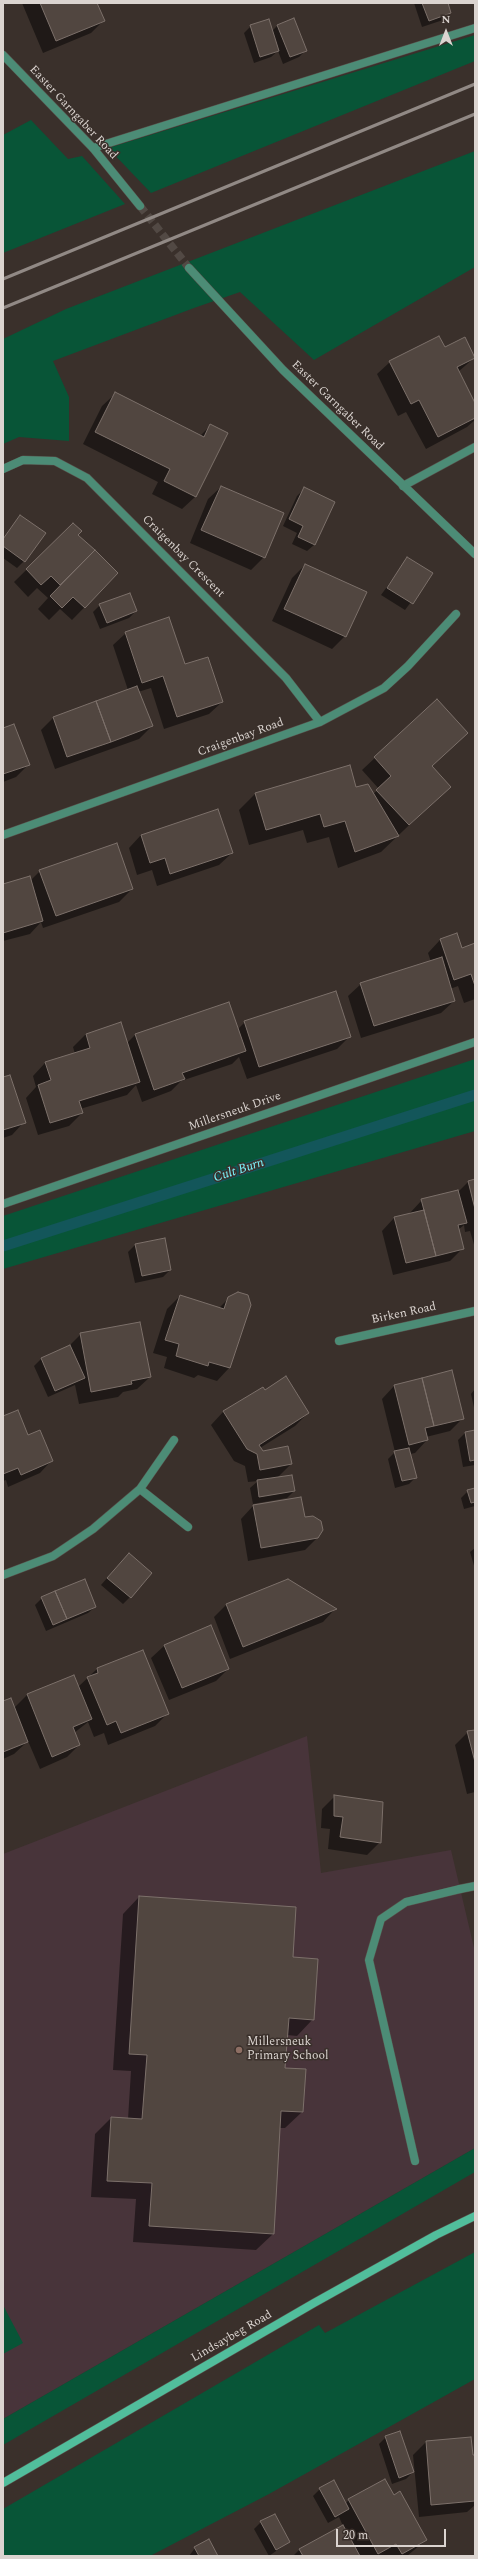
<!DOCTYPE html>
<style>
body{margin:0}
#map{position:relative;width:478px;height:2559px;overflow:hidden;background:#3a302b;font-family:Spectral,serif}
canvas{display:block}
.frame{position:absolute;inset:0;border:4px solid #dbd4d0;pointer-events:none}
.north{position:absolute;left:426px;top:12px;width:40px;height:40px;-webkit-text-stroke:3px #3a302b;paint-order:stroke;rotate:0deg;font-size:11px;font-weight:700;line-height:16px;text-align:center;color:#dbd4d0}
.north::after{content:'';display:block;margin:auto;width:14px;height:18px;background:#dbd4d0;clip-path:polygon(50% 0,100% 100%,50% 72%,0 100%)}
.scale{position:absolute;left:336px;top:2529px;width:110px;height:18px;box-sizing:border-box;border:2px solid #dbd4d0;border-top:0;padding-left:5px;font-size:12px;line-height:14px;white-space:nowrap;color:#dbd4d0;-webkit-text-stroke:3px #3a302b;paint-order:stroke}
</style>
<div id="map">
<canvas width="478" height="2559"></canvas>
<div class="frame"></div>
<div class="north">N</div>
<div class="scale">20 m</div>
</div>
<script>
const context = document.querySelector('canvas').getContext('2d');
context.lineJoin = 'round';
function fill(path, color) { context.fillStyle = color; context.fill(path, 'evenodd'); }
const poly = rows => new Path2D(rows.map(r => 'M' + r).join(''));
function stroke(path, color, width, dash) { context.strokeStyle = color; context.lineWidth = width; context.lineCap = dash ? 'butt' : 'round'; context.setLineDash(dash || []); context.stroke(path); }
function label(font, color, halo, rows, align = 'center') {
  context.font = font + ' Spectral,serif'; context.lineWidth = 3; context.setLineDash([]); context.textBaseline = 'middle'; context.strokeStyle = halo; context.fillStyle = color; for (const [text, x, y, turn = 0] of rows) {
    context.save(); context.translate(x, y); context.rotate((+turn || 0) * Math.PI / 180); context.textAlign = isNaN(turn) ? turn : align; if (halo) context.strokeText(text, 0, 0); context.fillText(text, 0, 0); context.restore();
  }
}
fill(poly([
 [307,1736,321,1873,451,1850,475,1952,475,2148,3,2419,3,1854]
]), '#48343a');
fill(poly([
 [475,35,475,61,151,193,108,148],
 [31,120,68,159,82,156,125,204,3,253,3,135],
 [475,151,475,267,314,360,240,292,194,308,53,361,69,397,69,441,19,437,3,444,3,339,66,309],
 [475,1059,475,1131,3,1269,3,1216],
 [475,2148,475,2172,3,2445,3,2419],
 [475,2252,475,2379,269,2494,150,2556,3,2556,3,2509,319,2325,325,2333],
 [3,2305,23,2343,3,2354]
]), '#085537');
fill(poly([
 [22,3,96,3,104,20,91,33,43,53],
 [414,3,447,3,450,13,443,20,422,27],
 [294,19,306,50,299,57,283,64,278,51,271,57,254,63,244,33,251,26,272,31,277,26],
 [445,348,474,358,458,372,475,405,475,420,467,427,426,449,406,412,398,416,377,374,390,362],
 [115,394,200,436,211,425,227,433,195,497,182,509,152,494,158,482,83,444,102,406],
 [221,487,264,557,251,570,190,543,208,499],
 [304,489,334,503,314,545,307,551,292,544,297,533,283,526,297,496],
 [20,516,24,561,17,568,3,558,3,538],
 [73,524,76,535,117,574,72,620,60,609,49,620,38,609,48,598,37,588,28,597,14,582],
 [408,558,432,574,405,610,381,595],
 [305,565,345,636,332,649,272,621,292,578],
 [100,605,136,611,129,618,100,629,93,612],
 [126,633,185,666,222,702,209,714,164,729,151,688,138,692,152,726,139,739,55,769,41,730,54,717,128,690,113,645],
 [437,700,431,767,449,787,381,852,338,868,329,837,307,843,303,830,249,845,239,810,255,794,355,789,373,794,379,789,362,770],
 [3,729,29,764,16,777,3,782],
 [141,835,232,853,219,865,157,886,152,870,137,875,129,848],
 [40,871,132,889,119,902,43,928,41,922,30,934,3,941,3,885,30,881],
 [440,940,461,949,475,944,475,999,464,1003,458,986,450,989,454,1001,441,1013,361,1038,348,996,361,984,431,962,428,953],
 [245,1022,350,1036,337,1049,247,1079,239,1057,232,1064,181,1081,171,1091,142,1102,136,1085,127,1095,80,1109,82,1113,69,1126,38,1135,26,1098,36,1087,33,1076,45,1063,75,1054,73,1047,86,1034,121,1023,127,1043,136,1034,237,1030],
 [3,1078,24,1122,12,1135,3,1138],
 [475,1180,475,1248,470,1231,465,1232,464,1225,458,1230,463,1248,450,1261,393,1275,382,1231,394,1218,409,1214,422,1200,458,1192,468,1182],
 [135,1245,170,1270,163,1277,135,1283,128,1252],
 [180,1296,218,1309,229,1298,250,1305,229,1368,217,1381,198,1375,194,1378,164,1368,167,1357,153,1353,167,1309],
 [81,1334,150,1377,137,1389,123,1392,118,1397,79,1404,75,1385,48,1397,34,1366,41,1359,68,1347],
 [394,1386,463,1418,450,1431,426,1437,427,1440,415,1453,410,1454,416,1477,409,1484,395,1488,388,1459,395,1452,382,1399],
 [262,1388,264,1391,308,1413,295,1426,260,1448,263,1452,291,1464,277,1478,294,1491,287,1498,253,1504,250,1488,258,1481,248,1482,245,1466,234,1461,211,1425,223,1412],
 [475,1389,475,1412,471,1394],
 [3,1417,52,1460,40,1473,8,1487,6,1480,3,1481],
 [475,1431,475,1465,463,1467,458,1440,465,1433],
 [475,1489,475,1506,464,1509,461,1498,468,1491],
 [253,1506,304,1518,318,1537,305,1550,248,1561,241,1519],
 [475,1548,475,1569,470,1552],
 [122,1561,130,1597,123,1604,101,1585],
 [42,1598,95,1607,88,1613,46,1631,35,1605],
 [226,1605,335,1609,323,1622,230,1659,214,1617],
 [211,1627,228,1669,216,1681,169,1700,151,1658,164,1646],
 [97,1669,168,1713,155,1726,108,1745,104,1733,94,1737,88,1722,74,1733,79,1745,67,1757,40,1769,28,1741,14,1754,3,1759,3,1702,14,1708,27,1695,78,1687],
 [475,1731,475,1792,467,1794,455,1745,468,1732],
 [335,1796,380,1842,367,1855,328,1849,330,1829,321,1828,322,1809],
 [139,1897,292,1958,313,2019,297,2036,287,2035,284,2068,302,2112,285,2128,279,2128,273,2234,256,2250,133,2242,136,2199,91,2197,95,2134,111,2118,128,2119,131,2071,113,2070,123,1914],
 [386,2437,413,2472,406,2479,392,2484,379,2444],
 [426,2442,475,2456,475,2505,467,2512,419,2517,413,2455],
 [320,2489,345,2504,349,2500,393,2496,426,2540,407,2556,293,2556,300,2549,343,2526,339,2517,328,2523,313,2496],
 [261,2522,289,2542,269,2556,254,2529],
 [195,2548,217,2556,189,2556]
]), '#0007');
stroke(poly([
 [3,1246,475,1095]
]), '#13565a', 11);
const building = poly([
 [40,3,97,3,105,21,56,41,40,3],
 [422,3,448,3,451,13,429,21,422,3],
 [294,18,307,51,290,57,277,25,294,18],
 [269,19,279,51,260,57,250,25,269,19],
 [439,336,445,347,465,337,475,358,457,367,475,403,475,418,438,437,419,400,411,404,389,361,439,336],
 [115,392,204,437,210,424,228,433,196,497,164,481,170,469,95,432,115,392],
 [221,486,284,513,265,558,201,530,221,486],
 [304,487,335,502,315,545,298,537,303,526,289,519,304,487],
 [20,515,46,533,25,562,3,546,3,539,20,515],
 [73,523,82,531,78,535,95,550,60,585,51,576,41,585,26,569,73,523],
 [95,550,118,573,85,608,73,597,62,608,50,596,95,550],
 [407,557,433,573,413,604,387,588,407,557],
 [305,564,367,592,346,637,284,609,305,564],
 [130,593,137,611,107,623,99,604,130,593],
 [169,617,185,664,208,657,223,702,177,717,163,676,142,683,125,632,169,617],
 [137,686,153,726,111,742,96,701,137,686],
 [437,699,468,733,432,766,451,787,409,825,376,790,391,776,374,757,437,699],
 [96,701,111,742,67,757,53,717,96,701],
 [14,724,30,765,3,774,3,728,14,724],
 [350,765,356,787,368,784,399,836,355,852,345,821,324,827,320,814,266,830,255,793,350,765],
 [218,809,233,853,170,874,165,858,150,863,141,835,218,809],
 [117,843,133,889,56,916,39,870,117,843],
 [30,876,43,921,3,933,3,884,30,876],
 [457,933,462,948,475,943,475,986,471,974,454,980,440,939,457,933],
 [442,957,455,1001,374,1026,360,983,442,957],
 [336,991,351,1037,259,1067,244,1021,336,991],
 [229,1002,246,1051,182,1073,185,1079,154,1090,135,1034,229,1002],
 [121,1022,140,1082,79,1101,83,1113,50,1123,38,1085,51,1080,45,1062,90,1048,86,1034,121,1022],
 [10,1075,26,1123,3,1130,3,1077,10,1075],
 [475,1179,475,1209,468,1181,475,1179],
 [458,1190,467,1223,458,1225,464,1249,436,1256,421,1199,458,1190],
 [424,1210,436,1256,406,1263,394,1217,424,1210],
 [165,1238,171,1270,142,1276,135,1244,165,1238],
 [238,1292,248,1295,251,1305,230,1368,209,1362,208,1366,176,1356,179,1344,165,1340,180,1295,224,1309,228,1297,238,1292],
 [140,1322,151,1377,131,1381,132,1384,91,1392,80,1333,140,1322],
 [70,1345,85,1378,55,1391,41,1358,70,1345],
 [452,1370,464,1419,434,1426,422,1378,452,1370],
 [286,1376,309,1413,259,1445,263,1451,288,1446,292,1464,260,1470,257,1454,247,1449,223,1411,263,1387,265,1390,286,1376],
 [422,1378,434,1426,425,1428,428,1440,409,1445,394,1385,422,1378],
 [18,1410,28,1435,40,1430,53,1461,21,1475,18,1468,3,1474,3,1416,18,1410],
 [475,1430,475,1460,470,1461,465,1432,475,1430],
 [409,1448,417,1478,402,1481,394,1451,409,1448],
 [292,1475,295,1491,259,1497,257,1480,292,1475],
 [475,1488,475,1502,471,1503,467,1490,475,1488],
 [301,1497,305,1517,313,1516,321,1521,323,1530,318,1538,261,1548,253,1505,301,1497],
 [129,1553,152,1573,131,1598,107,1578,129,1553],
 [85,1579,96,1607,67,1619,55,1591,85,1579],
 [288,1579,337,1609,243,1647,226,1604,288,1579],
 [55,1591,67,1619,53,1625,41,1597,55,1591],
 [211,1625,229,1669,182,1688,164,1645,211,1625],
 [143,1650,169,1714,121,1733,116,1721,107,1725,87,1677,98,1673,97,1668,143,1650],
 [74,1675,92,1719,73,1727,80,1745,52,1757,27,1694,74,1675],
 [11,1698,28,1742,3,1752,3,1701,11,1698],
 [475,1730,475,1762,467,1731,475,1730],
 [334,1795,383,1802,381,1843,340,1837,343,1817,334,1816,334,1795],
 [139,1896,296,1907,293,1957,318,1959,314,2020,289,2018,285,2068,306,2069,303,2112,281,2111,274,2234,149,2226,152,2183,107,2181,111,2117,142,2119,147,2055,129,2054,139,1896],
 [400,2431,414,2472,399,2478,385,2436,400,2431],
 [471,2437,473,2455,475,2455,475,2501,431,2505,426,2441,471,2437],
 [385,2479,394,2495,400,2491,427,2540,402,2554,396,2544,378,2554,348,2499,385,2479],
 [334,2480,349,2509,335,2517,319,2488,334,2480],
 [275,2514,290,2542,276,2550,260,2521,275,2514],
 [343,2525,360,2556,303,2556,299,2549,343,2525],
 [209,2539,218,2556,199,2556,194,2547,209,2539]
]);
fill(building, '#514640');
stroke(building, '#7c706a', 1);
stroke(poly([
 [140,206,189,268]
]), '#524944', 8, [8, 4]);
const service = poly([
 [93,148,475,28],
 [403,486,475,447],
 [415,2161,369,1960,381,1919,406,1902,460,1889]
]);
const minor = poly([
 [3,55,93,148,140,206],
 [189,268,283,370,475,554],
 [3,469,23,460,55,461,87,478,286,678,320,722],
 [3,835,320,722,384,688,408,666,456,614],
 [3,1204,475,1042],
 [339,1341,475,1311],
 [140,1489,188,1527],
 [3,1575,53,1556,93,1529,140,1489,174,1440],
 [460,1889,475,1886]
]);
const secondary = poly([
 [3,2483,314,2303,436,2235,475,2216]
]);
stroke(service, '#574e49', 9);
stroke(minor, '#574e49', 9);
stroke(secondary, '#574e49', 9);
stroke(service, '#4c8c76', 8);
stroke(minor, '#4c8c76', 8);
stroke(secondary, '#51be9c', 8);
stroke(poly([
 [3,279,475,84],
 [3,308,475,114]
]), '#918985', 3);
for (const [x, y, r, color] of [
 [239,2050,4,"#8d6e63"]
]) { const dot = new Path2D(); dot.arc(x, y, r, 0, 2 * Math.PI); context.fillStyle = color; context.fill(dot); stroke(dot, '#3a302b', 1.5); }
label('12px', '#dbd4d0', '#3a302b', [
 ["Easter Garngaber Road",73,113,47],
 ["Easter Garngaber Road",337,406,44],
 ["Craigenbay Crescent",183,557,45],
 ["Craigenbay Road",241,738,-20],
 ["Millersneuk Drive",235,1112,-19],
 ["Birken Road",404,1314,-12],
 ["Lindsaybeg Road",232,2337,-30]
]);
label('12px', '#dbd4d0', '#3a302b', [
 ["Millersneuk",247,2043],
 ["Primary School",247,2057]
], 'left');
label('italic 13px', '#7bf4fc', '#3a302b', [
 ["Cult Burn",239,1171,-18]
]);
</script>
